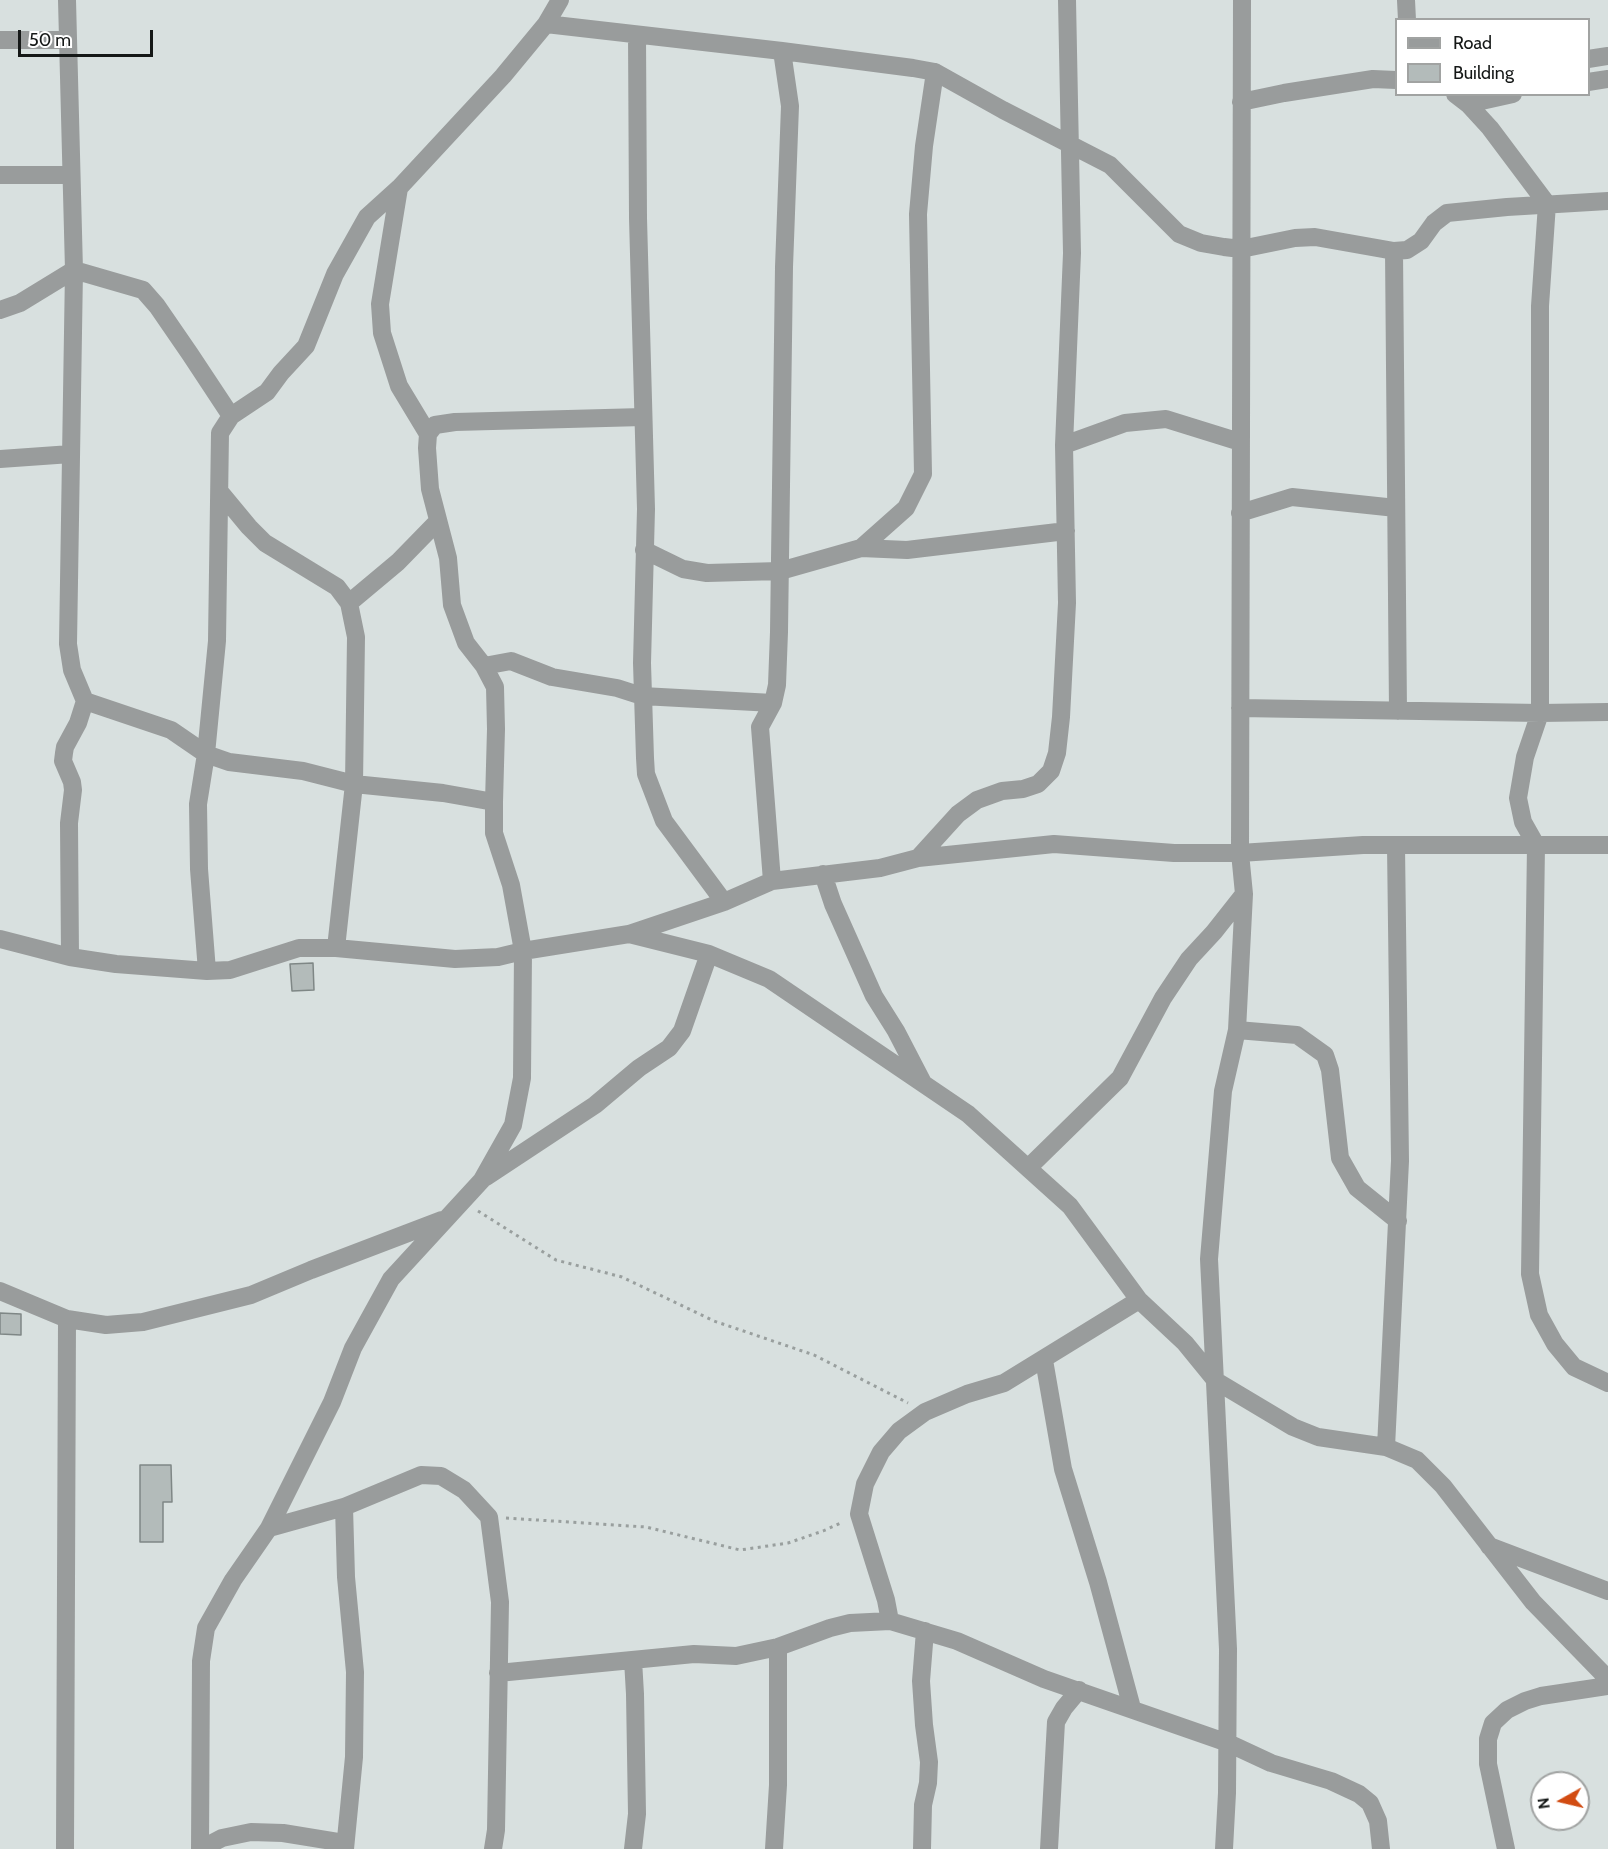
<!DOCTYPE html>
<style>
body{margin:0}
#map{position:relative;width:1608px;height:1849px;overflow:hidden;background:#d8e0df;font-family:Cabin,sans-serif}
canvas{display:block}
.legend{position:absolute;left:1395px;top:18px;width:195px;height:78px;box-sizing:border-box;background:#fff;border:2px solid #a1a3a2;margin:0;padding:8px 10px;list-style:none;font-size:18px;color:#151817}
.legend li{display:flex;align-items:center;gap:12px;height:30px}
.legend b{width:30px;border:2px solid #a1a3a2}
.north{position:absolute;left:1530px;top:1771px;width:60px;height:60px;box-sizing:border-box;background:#fff;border:2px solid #a1a3a2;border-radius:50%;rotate:262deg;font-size:16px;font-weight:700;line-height:24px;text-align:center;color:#151817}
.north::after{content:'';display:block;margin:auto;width:21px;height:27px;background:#d24c12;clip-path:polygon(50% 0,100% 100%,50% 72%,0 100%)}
.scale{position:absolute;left:18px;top:30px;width:135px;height:27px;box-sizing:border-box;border:3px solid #151817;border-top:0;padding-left:8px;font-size:18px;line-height:21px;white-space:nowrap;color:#151817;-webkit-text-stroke:4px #fff;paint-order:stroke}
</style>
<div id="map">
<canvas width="1608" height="1849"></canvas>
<ul class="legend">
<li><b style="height:8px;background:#999c9c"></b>Road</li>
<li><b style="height:16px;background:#b3bbba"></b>Building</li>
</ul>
<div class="north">N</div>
<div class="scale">50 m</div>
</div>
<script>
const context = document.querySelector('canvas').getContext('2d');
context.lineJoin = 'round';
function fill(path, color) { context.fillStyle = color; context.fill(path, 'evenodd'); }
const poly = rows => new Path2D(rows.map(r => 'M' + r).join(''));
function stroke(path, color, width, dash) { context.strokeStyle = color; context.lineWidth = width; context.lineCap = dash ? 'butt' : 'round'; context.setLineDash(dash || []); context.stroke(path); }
const building = poly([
 [313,963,314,990,292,991,290,964,313,963],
 [0,1313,21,1314,21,1335,0,1334,0,1313],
 [140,1465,171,1465,172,1502,163,1502,163,1542,140,1542,140,1465]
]);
fill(building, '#b3bbba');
stroke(building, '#7f8786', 1.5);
stroke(poly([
 [478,1211,556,1260,622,1277,714,1321,814,1355,908,1403],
 [506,1518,646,1527,740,1550,788,1543,823,1531,843,1522]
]), '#999f9e', 3, [3, 4.5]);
stroke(poly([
 [67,0,74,270,68,644,72,670,85,701],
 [1406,0,1407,20],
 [546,24,782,51,913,68,935,72,1003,110,1110,165,1179,234,1201,243,1224,247,1241,249,1295,238,1315,237,1394,251,1407,250,1421,241,1434,223,1447,213,1507,207,1608,201],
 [637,35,638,218,646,509,642,663,645,758,646,774,664,821,724,902],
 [0,40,67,40],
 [1588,59,1608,56],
 [1588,82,1608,79],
 [1455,94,1468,104,1490,128,1547,204,1540,306,1540,713,1525,757,1518,798,1523,822,1536,845,1530,1274,1539,1315,1555,1344,1574,1367,1608,1383],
 [1241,102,1284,93,1373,79,1396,80],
 [1468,104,1513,94],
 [0,175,71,175],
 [399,188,380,304,382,333,399,386,428,434],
 [1394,251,1398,711],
 [0,310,20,303,74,270,143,290,157,306,190,354,231,416],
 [1064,445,1072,253,1067,0],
 [0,459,71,454],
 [220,492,249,527,265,543,337,587,349,603,356,637,354,784,336,948],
 [1240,513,1292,497,1396,508],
 [861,548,907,550,1066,531],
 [644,550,683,569,707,573,780,571,861,548,906,508,923,474,918,214,924,146,935,72],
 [349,603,398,562,438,521],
 [484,666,511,661,552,677,617,688,642,696,773,703],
 [1240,708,1540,713,1608,712],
 [494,802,496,729,495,687,484,666,466,643,452,605,448,558,430,489,427,448,428,434,435,425,455,422,643,417],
 [918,858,958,814,977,800,1002,791,1023,789,1038,784,1051,771,1057,753,1061,717,1067,603,1064,445,1125,423,1166,419,1240,442],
 [823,874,833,904,874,996,896,1031,923,1083],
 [772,881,760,727,773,703,777,685,779,632,784,267,790,106,782,51],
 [629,934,709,954,769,979,968,1114,1070,1206,1139,1300,1185,1343,1216,1381,1293,1427,1318,1437,1386,1447,1417,1460,1443,1486,1533,1602,1608,1679],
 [0,939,70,957,69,823,73,790,72,782,63,761,64,753,65,747,78,723,85,701,171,730,206,754,229,762,303,771,354,784,443,793,494,802,494,833,511,885,523,951,522,1078,513,1125,482,1180,391,1279,353,1348,332,1402,269,1528,233,1580,206,1628,201,1661,200,1849],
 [70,957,116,964,207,971,230,970,299,948,336,948,455,959,498,957,523,951,629,934,724,902,772,881,880,868,918,858,1054,844,1174,853,1240,853,1363,845,1608,845],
 [207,971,199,869,198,804,206,754,217,641,220,433,231,416,267,392,281,373,306,346,335,274,367,217,399,188,503,76,546,24,560,0],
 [1237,1030,1297,1035,1325,1055,1330,1070,1340,1158,1357,1188,1398,1221],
 [1028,1168,1120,1078,1163,998,1189,959,1214,932,1244,894],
 [486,1177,595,1105,639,1068,669,1048,682,1031,709,954],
 [0,1291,67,1319,106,1325,143,1322,251,1295,311,1270,442,1220],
 [1044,1360,1063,1469,1098,1582,1132,1708],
 [1386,1447,1400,1161,1396,846],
 [344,1507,346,1577,355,1672,354,1757,345,1849],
 [269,1528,344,1507,421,1475,441,1476,464,1490,489,1517,500,1602,496,1830,493,1849],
 [1489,1546,1608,1591],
 [890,1621,886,1600,859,1514,865,1484,881,1452,899,1431,925,1412,967,1394,1004,1383,1139,1300],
 [633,1660,635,1694,637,1814,633,1849],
 [498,1673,694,1654,736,1656,778,1647,830,1628,850,1623,890,1621,957,1641,1044,1679,1228,1743,1271,1763,1331,1781,1359,1794,1370,1803,1378,1821,1381,1849],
 [65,1849,67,1319],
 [201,1849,222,1838,251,1832,283,1833,344,1843],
 [774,1849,778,1785,778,1647],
 [922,1849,923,1805,928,1783,929,1762,924,1725,921,1681,925,1631],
 [1049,1849,1056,1722,1064,1708,1079,1690],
 [1224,1849,1227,1793,1228,1649,1209,1259,1223,1091,1237,1030,1244,894,1240,853,1242,0],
 [1506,1849,1488,1764,1488,1739,1493,1723,1507,1710,1525,1701,1541,1696,1608,1686]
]), '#999c9c', 18);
</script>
